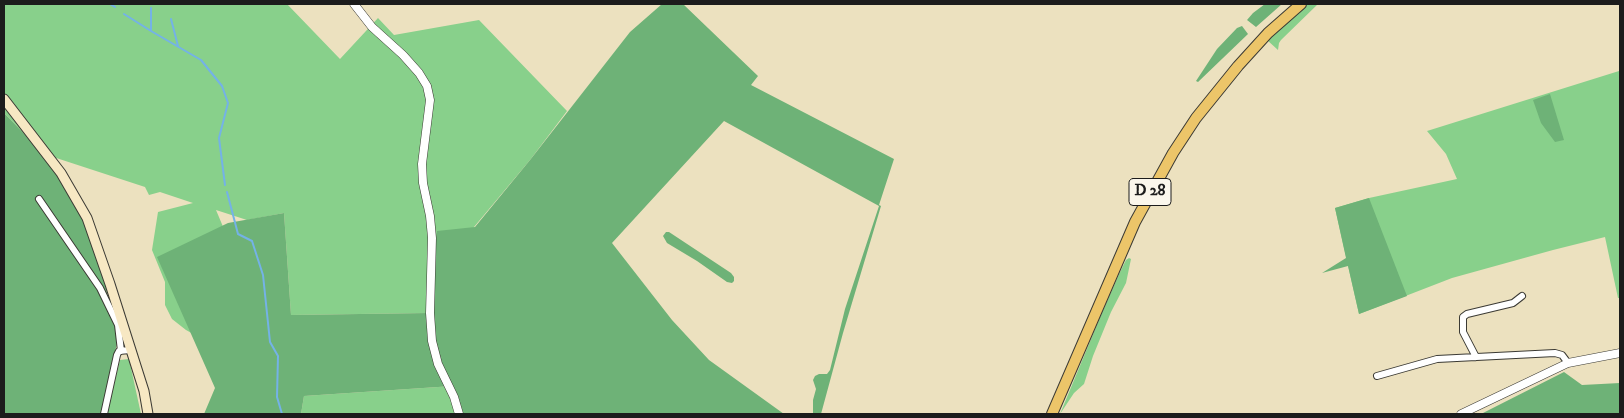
<!DOCTYPE html>
<style>
body{margin:0}
#map{position:relative;width:1624px;height:418px;overflow:hidden;background:#ece1bf;font-family:"IM FELL DW Pica",serif}
canvas{display:block}
.frame{position:absolute;inset:0;border:5px solid #1c1c1c;pointer-events:none}
</style>
<div id="map">
<canvas width="1624" height="418"></canvas>
<div class="frame"></div>
</div>
<script>
const context = document.querySelector('canvas').getContext('2d');
context.lineJoin = 'round';
function fill(path, color) { context.fillStyle = color; context.fill(path, 'evenodd'); }
const poly = rows => new Path2D(rows.map(r => 'M' + r).join(''));
function stroke(path, color, width, dash) { context.strokeStyle = color; context.lineWidth = width; context.lineCap = dash ? 'butt' : 'round'; context.setLineDash(dash || []); context.stroke(path); }
function label(font, color, halo, rows, align = 'center') {
  context.font = font + ' "IM FELL DW Pica",serif'; context.lineWidth = 5; context.setLineDash([]); context.textBaseline = 'middle'; context.strokeStyle = halo; context.fillStyle = color; for (const [text, x, y, turn = 0] of rows) {
    context.save(); context.translate(x, y); context.rotate((+turn || 0) * Math.PI / 180); context.textAlign = isNaN(turn) ? turn : align; if (halo) context.strokeText(text, 0, 0); context.fillText(text, 0, 0); context.restore();
  }
}
fill(poly([
 [4,4,287,4,340,59,378,18,394,35,479,20,567,111,530,160,474,227,428,313,291,315,284,213,247,220,216,210,229,241,278,414,231,414,217,388,206,341,186,330,172,319,165,305,165,282,152,250,158,212,193,203,160,192,149,195,145,187,44,154,4,113],
 [1307,4,1318,4,1281,40,1279,43,1278,50,1267,40],
 [1619,71,1620,78,1620,298,1618,298,1605,237,1553,250,1452,278,1359,314,1335,208,1369,198,1457,179,1446,154,1427,131],
 [1129,258,1131,259,1126,283,1111,312,1093,356,1084,384,1074,393,1060,414,1101,315,1120,272,1126,260],
 [129,359,141,414,107,414,120,360],
 [453,386,463,414,301,414,304,396]
]), '#88d08b');
fill(poly([
 [662,4,683,4,758,76,751,85,894,159,879,205,881,206,843,333,821,414,813,414,813,400,816,389,813,380,815,376,819,374,827,374,830,370,845,309,879,206,724,121,612,243,672,320,709,360,784,414,463,414,453,386,304,396,301,414,204,414,215,388,157,257,228,223,284,213,291,315,428,313,437,231,475,227,530,160,630,32],
 [1265,4,1282,4,1256,27,1247,20,1253,13],
 [1242,26,1248,34,1198,82,1196,81,1217,49,1237,28],
 [1550,94,1564,140,1555,142,1541,123,1533,100],
 [4,113,44,154,74,201,96,247,118,338,102,414,4,414],
 [1369,198,1407,296,1359,314,1348,266,1322,273,1346,258,1335,208],
 [666,232,669,232,731,273,734,277,734,281,732,283,727,282,697,261,667,243,663,236],
 [1564,372,1582,385,1620,383,1620,414,1481,414]
]), '#6eb277');
stroke(poly([
 [110,4,115,7],
 [151,8,151,31,201,60,222,86,228,103,219,138,225,185],
 [124,14,151,31],
 [171,19,178,46],
 [227,192,238,234,252,241,263,275,270,342,278,356,277,397,282,414]
]), '#74b2e7', 2);
const minor = poly([
 [39,199,100,288,118,325,121,351],
 [1476,357,1463,332,1463,317,1467,314,1513,303,1522,296],
 [1377,376,1437,359,1555,353,1562,355,1568,363],
 [104,414,117,355,119,351,130,350]
]);
const tertiary = poly([
 [354,4,372,27,403,55,419,73,427,86,430,100,422,164,423,183,430,216,432,238,430,313,432,341,438,364,454,397,459,414],
 [1461,414,1568,363,1620,353]
]);
const secondary = poly([
 [4,99,61,173,87,218,110,284,144,391,148,414]
]);
const primary = poly([
 [1052,414,1135,222,1173,153,1196,118,1238,66,1268,33,1301,4]
]);
stroke(minor, '#3b3a34', 8);
stroke(tertiary, '#3b3a34', 9);
stroke(secondary, '#3b3a34', 11);
stroke(primary, '#3b3a34', 12);
stroke(minor, '#fff', 6);
stroke(tertiary, '#fff', 8);
stroke(secondary, '#f7e8c3', 9);
stroke(primary, '#ecc569', 10);
for (const [x, y, w] of [
 [1150,192,42]
]) { const box = new Path2D(); box.roundRect(x - w / 2, y - 13.5, w, 27, 4); context.fillStyle = '#fbf7ec'; context.fill(box); stroke(box, '#1c1c1c', 1); }
label('bold 16px', '#1c1c1c', null, [
 ["D 28",1150,192]
]);
</script>
